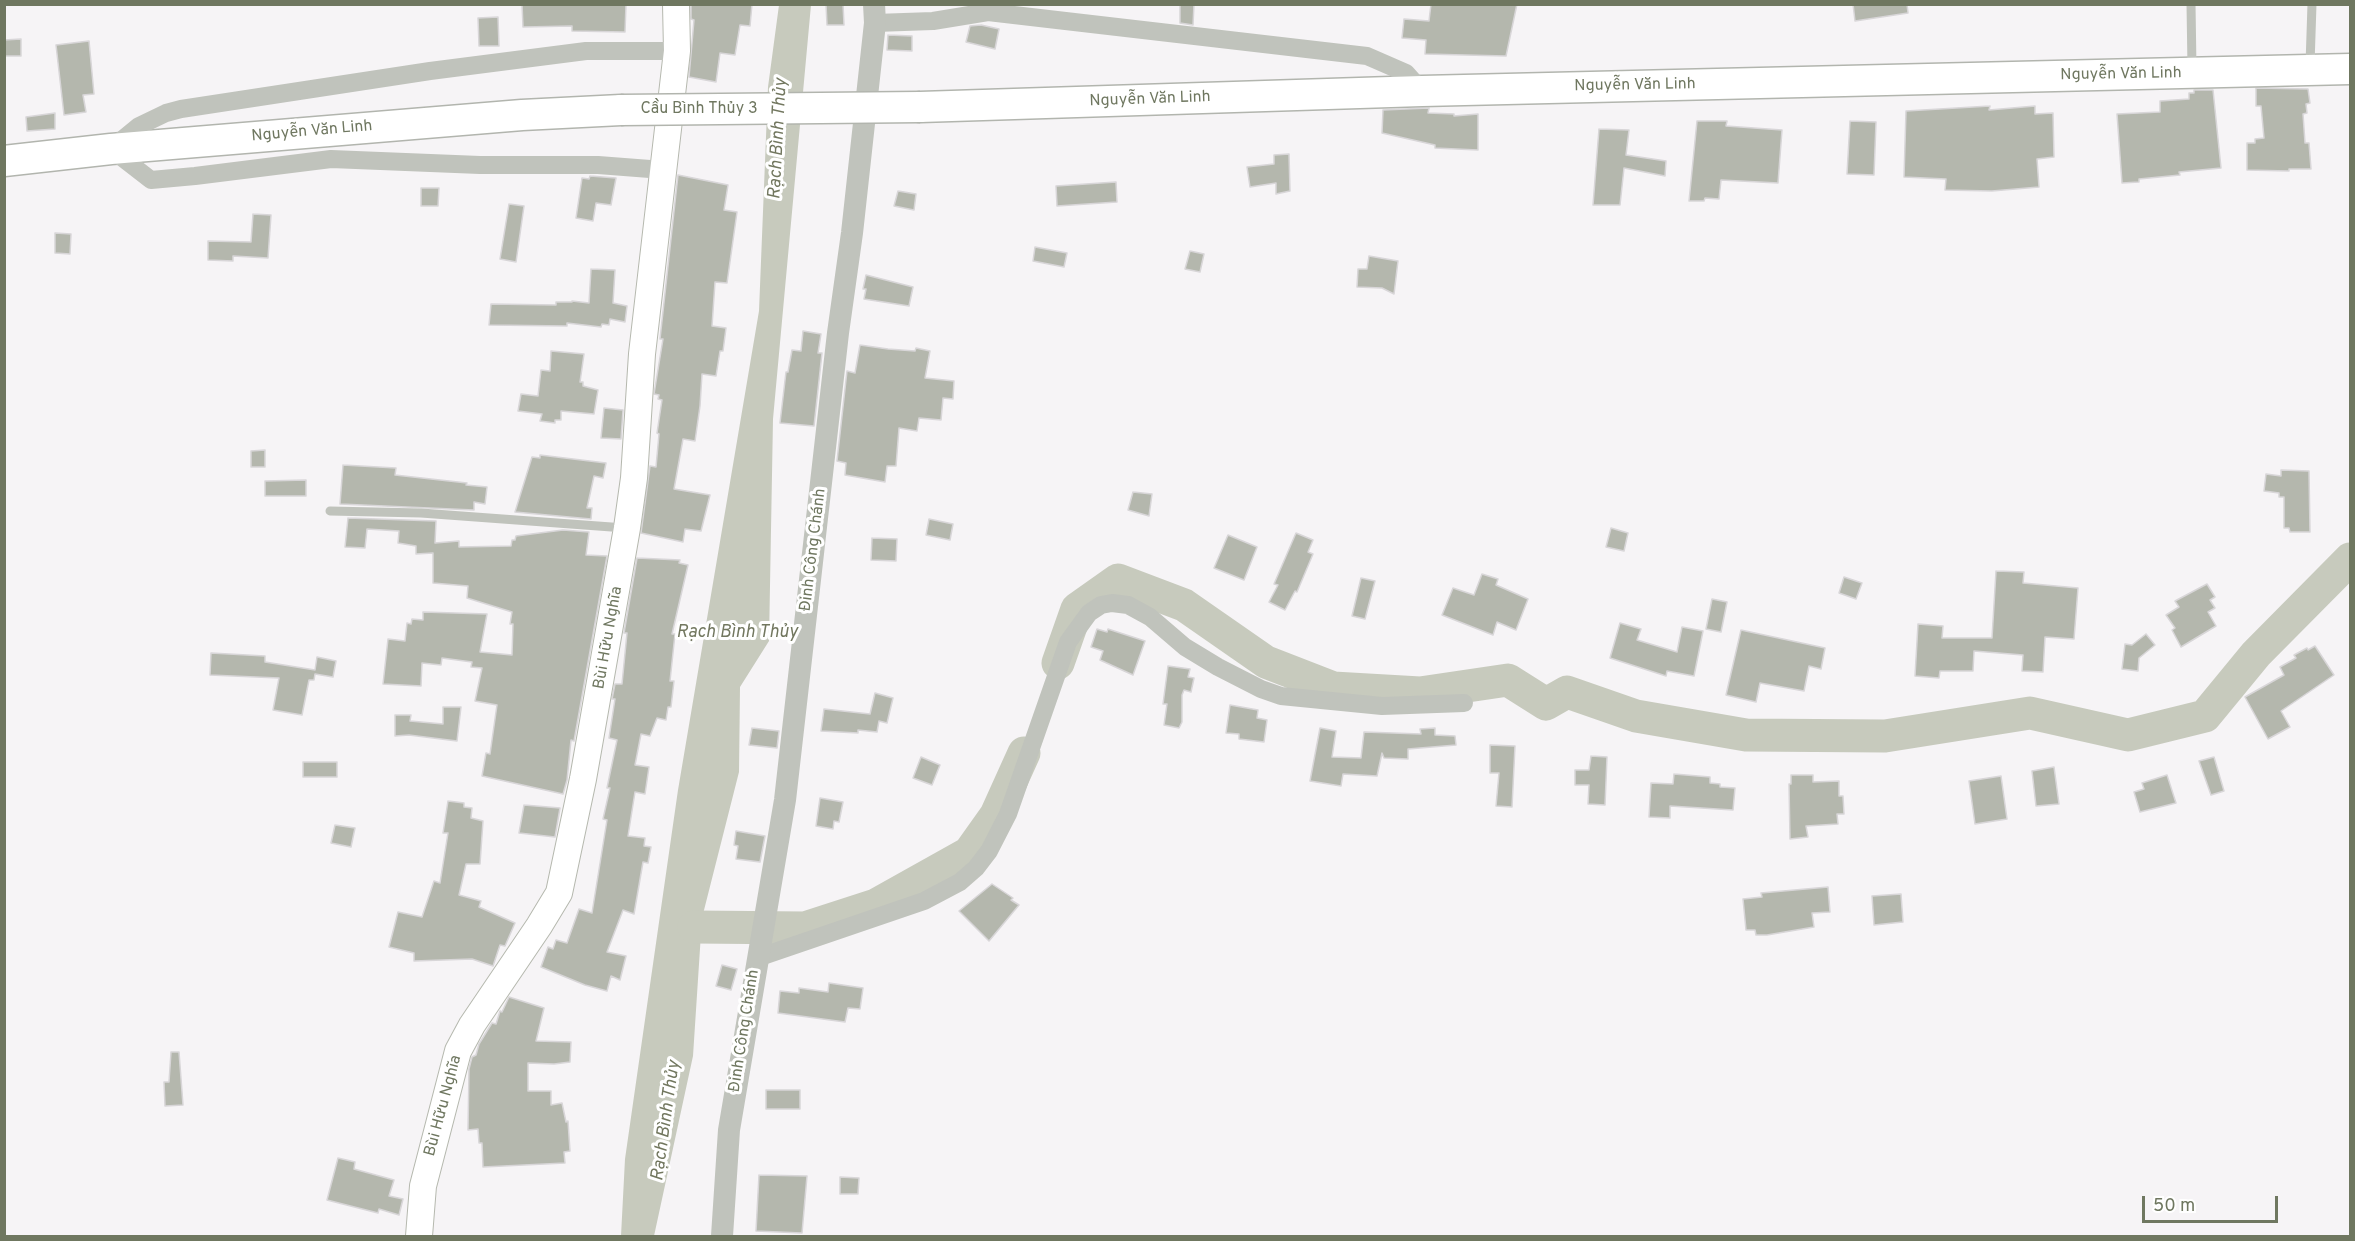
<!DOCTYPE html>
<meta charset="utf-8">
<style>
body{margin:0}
#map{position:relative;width:2355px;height:1241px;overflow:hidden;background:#f6f4f6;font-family:Overpass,sans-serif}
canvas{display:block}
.frame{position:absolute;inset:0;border:6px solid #6f7760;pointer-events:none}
.scale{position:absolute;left:2142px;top:1196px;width:136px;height:27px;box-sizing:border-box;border:3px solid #6f7760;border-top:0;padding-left:8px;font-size:18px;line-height:21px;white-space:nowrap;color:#6f7760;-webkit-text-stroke:4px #fff;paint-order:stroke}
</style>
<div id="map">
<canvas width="2355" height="1241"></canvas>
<div class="frame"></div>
<div class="scale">50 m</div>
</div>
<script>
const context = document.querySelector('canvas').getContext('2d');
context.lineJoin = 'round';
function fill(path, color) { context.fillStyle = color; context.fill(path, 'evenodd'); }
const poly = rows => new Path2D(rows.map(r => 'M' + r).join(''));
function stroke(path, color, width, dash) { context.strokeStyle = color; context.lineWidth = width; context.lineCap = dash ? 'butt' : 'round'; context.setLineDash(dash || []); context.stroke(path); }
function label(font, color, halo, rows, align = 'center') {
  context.font = font + ' Overpass,sans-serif'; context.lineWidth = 6; context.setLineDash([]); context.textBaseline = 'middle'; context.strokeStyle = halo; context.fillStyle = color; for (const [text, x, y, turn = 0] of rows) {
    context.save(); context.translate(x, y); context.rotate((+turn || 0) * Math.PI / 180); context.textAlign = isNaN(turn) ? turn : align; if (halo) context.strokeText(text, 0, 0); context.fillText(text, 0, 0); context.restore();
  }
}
fill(poly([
 [779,5,811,5,773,419,769,641,740,687,739,772,702,918,693,1056,654,1236,621,1236,625,1159,678,790,759,311,768,87]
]), '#c7cabd');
stroke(poly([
 [1058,663,1077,609,1118,580,1184,605,1266,662,1333,688,1420,693,1508,680,1546,704,1567,692,1636,716,1746,735,1885,736,2030,713,2128,735,2205,716,2256,654,2350,559],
 [694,927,805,928,876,905,969,853,996,815,1024,753]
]), '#c7cabd', 33);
const building = poly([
 [522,4,626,4,625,32,572,31,572,26,523,27,522,4],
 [691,4,752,4,750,26,740,25,735,55,720,53,716,82,689,77,694,20,691,19,691,4],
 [826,4,843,4,844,25,827,25,826,4],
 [1180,4,1194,4,1193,25,1180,23,1180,4],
 [1431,4,1517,4,1506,56,1425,54,1426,40,1402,38,1404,19,1429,21,1431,4],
 [1853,4,1907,4,1908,13,1855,21,1853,4],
 [498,17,499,46,479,46,478,18,498,17],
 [981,25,999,29,995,49,966,42,970,26,981,25],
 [888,35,912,36,912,51,887,50,888,35],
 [21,39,21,56,4,56,4,40,21,39],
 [89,41,94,94,83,95,86,112,64,115,56,45,89,41],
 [2256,88,2308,89,2310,103,2306,104,2307,113,2303,114,2305,143,2309,143,2311,169,2289,169,2289,171,2247,170,2247,143,2255,143,2255,139,2264,138,2261,106,2256,106,2256,88],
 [2194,90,2213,90,2221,168,2179,172,2180,175,2139,179,2139,182,2122,183,2117,114,2160,112,2160,101,2189,99,2189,93,2194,93,2194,90],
 [1990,106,1989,110,2035,106,2035,114,2053,113,2054,157,2037,159,2039,187,1992,191,1945,190,1946,179,1904,177,1906,111,1990,106],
 [1429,108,1428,113,1454,114,1454,116,1478,114,1478,150,1435,148,1435,145,1382,133,1383,110,1429,108],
 [55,113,55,129,27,131,26,117,55,113],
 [1697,121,1727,121,1726,126,1782,130,1778,183,1721,180,1719,199,1705,198,1704,201,1689,201,1697,121],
 [1850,121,1876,122,1874,175,1847,174,1850,121],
 [1599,129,1629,130,1626,155,1666,161,1665,176,1624,168,1620,205,1593,205,1599,129],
 [1289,154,1290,191,1276,194,1276,183,1250,187,1247,167,1274,164,1274,155,1289,154],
 [678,175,728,185,724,210,737,212,727,283,715,282,712,326,726,328,723,351,720,351,716,376,702,374,700,406,695,441,683,439,674,489,710,495,701,531,685,529,683,542,641,533,650,466,656,467,659,434,657,433,662,400,658,399,659,395,654,394,663,339,660,339,678,175],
 [590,176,616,178,611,205,596,203,593,221,576,218,582,178,589,179,590,176],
 [1116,182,1117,202,1057,206,1056,186,1116,182],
 [421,188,439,188,438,206,421,206,421,188],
 [898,191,916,194,914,210,894,206,898,191],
 [509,204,524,206,516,262,500,259,509,204],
 [253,214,271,215,268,258,233,256,233,261,208,260,208,241,251,242,253,214],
 [55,233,71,234,70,254,55,253,55,233],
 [1035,247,1067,253,1064,267,1033,261,1035,247],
 [1190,251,1204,254,1200,272,1185,269,1190,251],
 [1369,256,1398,261,1394,294,1382,288,1357,287,1358,269,1367,269,1369,256],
 [591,269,615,270,613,303,627,306,625,322,610,319,609,325,602,324,601,327,567,323,567,326,489,325,491,304,556,305,556,302,572,302,572,301,589,303,591,269],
 [866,275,913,287,909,306,864,299,866,289,863,289,866,275],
 [803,331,821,334,818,353,822,353,814,426,780,423,786,372,788,372,792,350,801,351,803,331],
 [860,345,888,349,915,351,916,348,930,351,925,378,954,381,953,399,943,398,941,420,919,418,917,431,899,428,896,466,887,466,885,482,845,475,846,463,837,461,847,371,855,373,860,345],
 [551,351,584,354,580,382,583,382,583,386,598,390,594,414,561,411,561,420,555,420,555,423,540,421,542,414,518,411,521,394,538,396,541,370,550,371,551,351],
 [604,408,623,410,621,439,601,438,604,408],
 [265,450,265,467,251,467,251,451,265,450],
 [540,455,606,463,603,478,594,476,587,508,592,508,591,519,515,512,532,457,540,458,540,455],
 [343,465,396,468,395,475,467,483,466,485,487,487,485,504,474,502,474,510,340,504,343,465],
 [2281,470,2309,471,2310,532,2290,532,2289,528,2284,528,2284,497,2279,497,2279,493,2264,491,2266,474,2281,476,2281,470],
 [306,480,306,496,265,496,265,481,306,480],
 [1133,492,1152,494,1149,516,1128,510,1133,492],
 [348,518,436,521,435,543,459,541,459,547,511,546,512,540,515,540,516,536,563,530,589,532,586,555,607,556,574,741,571,740,567,780,563,794,482,776,486,753,490,754,497,705,475,701,482,668,471,667,472,662,442,658,441,665,422,663,421,686,383,684,388,639,405,641,407,623,411,624,412,619,423,620,423,612,487,614,480,652,512,655,513,624,510,624,512,612,467,598,468,586,433,583,433,553,416,554,416,546,398,543,399,531,367,529,365,548,345,547,348,518],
 [929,519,953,524,950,540,926,535,929,519],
 [1611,528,1628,533,1624,551,1606,547,1611,528],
 [1296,533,1313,540,1308,552,1313,554,1297,592,1295,591,1285,610,1269,602,1278,585,1274,584,1296,533],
 [1228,535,1257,547,1244,580,1214,568,1228,535],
 [872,538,897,539,896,561,871,560,872,538],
 [637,558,680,560,679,563,688,565,672,634,675,634,670,681,674,681,671,707,668,707,666,720,657,718,650,736,641,734,635,765,649,767,645,794,635,792,628,836,645,838,644,846,651,847,648,863,643,862,634,914,623,910,607,952,626,956,620,980,611,976,607,991,585,985,541,967,548,947,553,949,556,940,567,943,579,909,592,913,607,820,603,819,610,788,607,788,617,740,609,738,615,699,612,699,615,684,622,684,627,633,624,633,637,558],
 [1996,571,2024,572,2023,583,2078,588,2074,639,2045,637,2043,672,2022,671,2023,655,1974,651,1973,671,1940,671,1939,678,1915,676,1918,624,1943,626,1942,638,1992,638,1996,571],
 [1482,574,1498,579,1496,585,1528,599,1516,630,1497,622,1493,635,1442,615,1453,588,1474,595,1482,574],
 [1844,577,1862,583,1856,599,1839,593,1844,577],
 [1361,578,1375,581,1365,619,1352,616,1361,578],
 [2207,584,2215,597,2210,600,2215,608,2208,612,2216,626,2181,647,2172,630,2175,628,2166,615,2179,607,2175,601,2207,584],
 [1712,599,1727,602,1721,632,1706,629,1712,599],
 [1620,623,1641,629,1637,640,1677,652,1682,627,1703,631,1694,676,1667,671,1666,676,1610,658,1620,623],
 [1097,629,1107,632,1108,629,1145,641,1133,675,1100,660,1103,651,1091,647,1097,629],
 [1741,630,1825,648,1821,669,1809,666,1804,691,1760,683,1756,702,1726,695,1741,630],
 [2146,634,2155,645,2139,658,2138,671,2122,669,2125,644,2132,645,2146,634],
 [2315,646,2334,675,2281,711,2290,727,2268,739,2245,697,2284,675,2280,667,2296,658,2294,655,2307,648,2308,650,2315,646],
 [211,653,265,656,265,662,315,670,317,657,336,661,333,677,315,674,314,680,309,680,302,715,273,710,279,678,210,675,211,653],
 [1168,666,1190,669,1188,677,1194,678,1191,692,1184,690,1182,695,1182,722,1179,728,1164,725,1167,704,1163,704,1168,666],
 [875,693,893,698,887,723,879,721,877,732,858,730,858,733,821,731,824,709,870,714,875,693],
 [1230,705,1258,710,1257,718,1267,720,1264,742,1239,739,1239,734,1226,733,1230,705],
 [443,707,461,707,457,741,409,735,395,736,395,715,411,715,410,721,443,724,443,707],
 [752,728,779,731,777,748,749,745,752,728],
 [1320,728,1336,731,1332,757,1361,758,1364,732,1421,734,1420,729,1435,728,1435,735,1455,736,1456,745,1408,749,1408,759,1384,758,1382,753,1377,776,1343,774,1341,786,1310,781,1320,728],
 [1490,745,1515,746,1512,807,1496,806,1499,773,1490,773,1490,745],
 [1591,756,1607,757,1605,805,1588,804,1589,785,1575,785,1575,770,1589,770,1591,756],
 [921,757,940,765,932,785,913,778,921,757],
 [2214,757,2224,791,2211,795,2199,761,2214,757],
 [303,762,337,762,337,777,303,777,303,762],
 [2054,767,2059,804,2036,806,2032,771,2054,767],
 [1674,774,1710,777,1710,783,1720,784,1720,787,1735,788,1733,810,1670,806,1670,818,1649,817,1651,783,1673,784,1674,774],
 [1791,775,1813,775,1813,782,1839,781,1839,796,1843,796,1844,814,1837,814,1838,824,1806,826,1808,837,1790,839,1789,784,1791,784,1791,775],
 [2167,775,2176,803,2140,812,2134,792,2144,789,2142,783,2167,775],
 [2001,776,2007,819,1975,824,1969,781,2001,776],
 [820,798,843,802,839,822,834,821,833,829,816,826,820,798],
 [448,801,464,803,464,807,472,808,471,818,483,821,480,864,466,864,459,895,481,901,479,907,515,923,505,946,500,945,493,966,472,959,414,961,414,953,389,947,398,912,422,917,434,881,440,883,448,833,443,833,448,801],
 [524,805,560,808,555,837,519,833,524,805],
 [335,825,355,828,351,847,331,843,335,825],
 [736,831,765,836,760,862,736,859,738,846,734,845,736,831],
 [992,884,1013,898,1011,900,1019,905,989,941,959,911,992,884],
 [1828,887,1830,912,1812,913,1814,927,1767,935,1756,935,1755,930,1746,930,1743,899,1762,897,1761,893,1828,887],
 [1901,894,1903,922,1874,925,1872,896,1901,894],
 [722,965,737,969,731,990,716,986,722,965],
 [829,983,863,988,860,1009,848,1008,845,1022,778,1013,780,991,799,993,799,988,828,992,829,983],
 [509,997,544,1008,536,1041,571,1042,570,1062,554,1064,528,1063,528,1091,551,1091,551,1105,562,1103,566,1122,568,1121,570,1151,564,1152,565,1163,483,1167,482,1143,479,1143,478,1129,468,1130,469,1069,472,1057,476,1055,479,1044,492,1023,496,1024,500,1011,502,1012,509,997],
 [171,1052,179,1052,183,1105,165,1106,164,1082,169,1082,171,1052],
 [766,1090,800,1090,800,1109,766,1109,766,1090],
 [338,1158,355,1162,354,1169,394,1180,389,1196,403,1199,399,1215,379,1209,378,1213,327,1200,338,1158],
 [759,1175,807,1176,802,1233,756,1231,759,1175],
 [840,1177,859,1178,858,1194,840,1194,840,1177]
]);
fill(building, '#b4b7ad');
stroke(building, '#d8d6d8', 1.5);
const secondary = poly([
 [419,1236,423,1186,458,1051,472,1025,539,926,559,893,583,779,627,528,634,478,642,354,677,51,676,4]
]);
const trunk = poly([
 [920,107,1422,91,2350,69],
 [4,161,111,149,522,115,621,110]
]);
stroke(secondary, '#b5b8ae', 28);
stroke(trunk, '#b2b5ae', 33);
stroke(poly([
 [2191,4,2192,68],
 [2310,65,2312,4],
 [330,511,421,513,625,528]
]), '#c0c3bc', 9);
stroke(poly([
 [875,23,933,21,988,12,1367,56,1406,73,1422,91],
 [663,170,598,165,480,165,331,159,195,176,151,180,111,149,139,126,166,113,181,109,430,71,586,51,677,51],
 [757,958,924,901,960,882,976,868,989,851,1008,814,1068,642,1089,613,1101,605,1112,603,1128,605,1150,617,1185,647,1218,667,1261,689,1281,696,1382,706,1464,703]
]), '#c0c3bc', 18);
stroke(poly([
 [722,1236,729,1130,785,800,838,333,852,233,875,23,874,4]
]), '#c0c3bc', 22);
stroke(secondary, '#fff', 26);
stroke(trunk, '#fff', 30);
const trunkBridge = poly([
 [621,110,920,107]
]);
stroke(trunkBridge, '#b2b5ae', 33, []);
stroke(trunkBridge, '#fff', 30);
label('16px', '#6f7760', '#fff', [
 ["Nguyễn Văn Linh",2121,75,-1],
 ["Nguyễn Văn Linh",1635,86,-1],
 ["Nguyễn Văn Linh",1150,100,-2],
 ["Cầu Bình Thủy 3",699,110],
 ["Nguyễn Văn Linh",312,132,-5],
 ["Đinh Công Chánh",814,550,-83],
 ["Bùi Hữu Nghĩa",609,638,-80],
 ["Đinh Công Chánh",745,1031,-81],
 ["Bùi Hữu Nghĩa",444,1106,-75]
]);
label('italic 18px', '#72775f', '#fff', [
 ["Rạch Bình Thủy",779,139,-87],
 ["Rạch Bình Thủy",737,633],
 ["Rạch Bình Thủy",667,1121,-82]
]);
</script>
